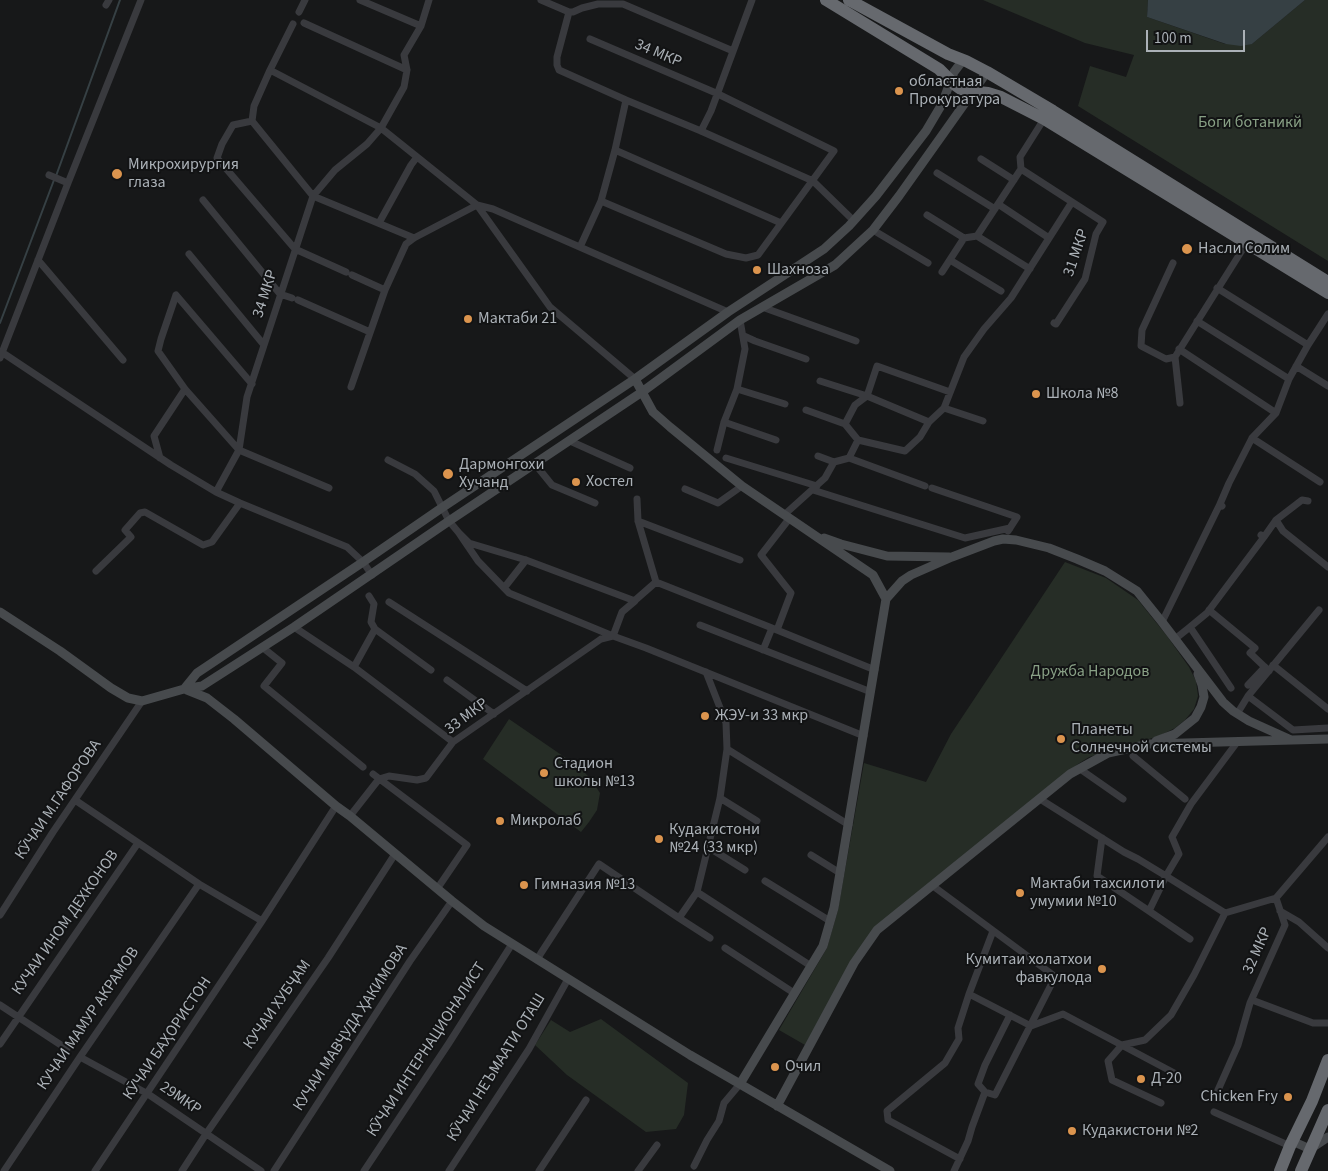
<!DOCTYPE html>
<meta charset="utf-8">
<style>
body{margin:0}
#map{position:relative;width:1328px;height:1171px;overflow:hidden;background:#171819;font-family:"Source Sans 3",sans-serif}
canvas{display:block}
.scale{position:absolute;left:1146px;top:30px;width:99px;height:22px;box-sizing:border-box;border:2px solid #abb1b7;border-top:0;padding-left:6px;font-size:15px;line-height:18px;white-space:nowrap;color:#abb1b7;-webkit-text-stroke:4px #121314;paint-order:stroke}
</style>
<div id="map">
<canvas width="1328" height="1171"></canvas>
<div class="scale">100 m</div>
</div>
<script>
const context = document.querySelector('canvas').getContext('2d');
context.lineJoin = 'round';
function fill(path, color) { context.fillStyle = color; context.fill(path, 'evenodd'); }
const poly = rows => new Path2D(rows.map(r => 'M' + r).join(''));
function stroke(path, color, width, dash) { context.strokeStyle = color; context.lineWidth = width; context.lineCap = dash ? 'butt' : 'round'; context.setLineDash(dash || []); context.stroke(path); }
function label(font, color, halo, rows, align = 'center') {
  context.font = font + ' "Source Sans 3",sans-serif'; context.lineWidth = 4; context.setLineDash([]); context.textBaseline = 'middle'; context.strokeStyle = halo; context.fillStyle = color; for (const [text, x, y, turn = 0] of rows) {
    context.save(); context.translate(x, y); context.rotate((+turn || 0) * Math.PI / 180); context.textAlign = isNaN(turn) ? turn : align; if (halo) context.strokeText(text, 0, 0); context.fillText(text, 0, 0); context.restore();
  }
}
fill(poly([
 [983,0,1148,0,1147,17,1225,44,1252,44,1305,0,1328,0,1328,261,1078,106,1090,66,1126,77,1134,55,1085,43],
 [1065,562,1106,578,1138,600,1167,636,1189,667,1196,681,1198,696,1194,709,1185,720,1175,728,1159,736,1089,757,1078,764,875,928,851,965,805,1045,779,1030,827,948,838,910,864,763,926,782,951,734],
 [509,719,579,767,591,779,600,793,597,810,589,822,581,832,483,759],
 [601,1019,688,1083,684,1115,676,1129,646,1132,567,1075,535,1045,551,1020,570,1032]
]), '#262d26');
fill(poly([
 [1148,0,1305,0,1252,44,1241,46,1226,44,1147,17]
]), '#364044');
stroke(poly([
 [56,176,120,0],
 [0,323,54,180]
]), '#364044', 2);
stroke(poly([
 [360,0,421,26],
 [429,0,421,26,404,55,407,70,404,87,381,128,477,205,550,307,635,379],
 [541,0,569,12,557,57,557,65,559,70,626,100,615,150,601,201,580,247],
 [106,5,109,0],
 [299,12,305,0],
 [569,12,573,12,582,8,598,4,623,4,733,51],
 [304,23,407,70],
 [590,39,716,93,834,151,758,255,746,258,726,254,601,201],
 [270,70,254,106,252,121,233,125,222,144,217,158,295,249,346,272],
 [626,100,701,131,813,181,854,221],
 [252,121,313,196,414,238],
 [701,131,711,111,752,0],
 [615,150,781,223],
 [981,159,1014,180],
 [1021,169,1103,222,1096,234,1085,279,1056,324,1054,323],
 [937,173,995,209],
 [49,175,68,183],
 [203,200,280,294,292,298],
 [998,204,1049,238],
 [927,215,964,238],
 [379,223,411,165,417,157],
 [873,230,928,263],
 [977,236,1030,269],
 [189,254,264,345],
 [38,260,123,360],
 [950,260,1001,291],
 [1173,263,1142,330,1141,346,1166,359,1175,357],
 [942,272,964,238,977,236,1021,169,1020,157,1044,119],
 [352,275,385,290],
 [1217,288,1308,345],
 [176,295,252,384],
 [298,300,370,332],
 [762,307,856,341],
 [740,320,745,349,737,389,785,404],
 [1197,321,1289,379],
 [744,336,755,341,806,359],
 [1179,349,1276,413],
 [3,353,171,465,216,492,240,503,347,547,363,562,372,575],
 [0,358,68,183,141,0],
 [1296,366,1328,386],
 [820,381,867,396,929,422],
 [351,387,385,290,406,244,414,238,477,205,493,209,728,312],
 [185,389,239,450,329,488],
 [1180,403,1175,357,1246,244],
 [944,408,983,421],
 [806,410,845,424,858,440],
 [724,422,776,440],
 [845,424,855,405,867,396,877,366,950,392],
 [1252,438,1320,482],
 [570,441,630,468],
 [717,450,724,422,737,389],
 [818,456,834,462],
 [160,458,154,436,185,389,158,351,161,339,176,295],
 [726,458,817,486],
 [849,458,925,486],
 [388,460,415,474,434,491,449,521,459,533,463,539,478,561,509,593,613,636,622,612,635,601,526,560,469,543,459,533],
 [535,464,552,485,595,503],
 [932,488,1017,517,1008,531],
 [685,489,718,503,742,486],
 [813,490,965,538,1010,528],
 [216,492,239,450,247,397,313,196,335,170,367,144,381,128,270,70,293,24],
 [637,499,638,521,656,582],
 [1222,506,1220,504,1229,483,1252,438,1276,413,1289,379,1308,345,1328,314],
 [784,515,825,478,834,462,849,458,858,440,905,451,920,437,929,422,944,408,964,357,984,329,1011,298,1072,202],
 [1276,520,1283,531,1328,567],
 [638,521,740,560],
 [1261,535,1264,537,1276,520,1302,500,1308,501],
 [96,571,131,537,125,530,140,513,145,512,203,545,212,542,240,503],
 [656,582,772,628,875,670],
 [504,588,526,560],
 [369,596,374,604,371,622,375,629,431,670],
 [389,602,527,691],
 [632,603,656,582],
 [1209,610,1255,648,1250,653,1269,671],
 [1319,610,1248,696,1293,730,1328,728],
 [1162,622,1220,504],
 [700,625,871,692],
 [294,627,354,667,453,742],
 [1190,627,1207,613,1264,537],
 [777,630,791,593,761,555,789,519],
 [1175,639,1190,627,1231,688],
 [262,647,282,663,264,686,363,767],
 [763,650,772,628],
 [1273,665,1328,709],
 [354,667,375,629],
 [447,680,494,714],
 [1248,685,1265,667],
 [1237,714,1248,696],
 [727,749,849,825],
 [1133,756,1185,799],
 [1080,769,1123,799],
 [373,774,467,845,437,889],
 [720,798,757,821],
 [1040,799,1124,852,1138,859,1166,876,1149,911,1190,939],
 [75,800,199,884,262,921],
 [350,816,379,779,389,776,417,780,426,778,453,742,601,639,613,636,646,648,864,736],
 [1102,838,1097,876,1149,911],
 [708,847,745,870],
 [811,855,840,873],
 [765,881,830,921],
 [933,886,1053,975,1054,979,995,1095,985,1092,978,1084,985,1065,1010,1015],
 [697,892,811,966],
 [1280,911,1299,922,1328,948],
 [1225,913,1166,876,1179,854,1172,837,1191,804,1238,741],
 [0,915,53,832,142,701],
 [679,918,710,938],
 [725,948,794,993],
 [537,960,541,953,599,864,679,918,697,892,720,798,727,749,726,723,706,672],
 [969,994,993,931],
 [1252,1000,1313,1023,1328,1023],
 [0,1005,67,1049],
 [0,1044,138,843],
 [80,1057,148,1094,261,1171],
 [1218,1090,1238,1045,1250,1003,1285,925,1276,898,1328,837],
 [1161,1103,1112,1080,1108,1061,1122,1045,1145,1040,1171,1015,1194,975,1225,913,1276,898],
 [1214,1112,1290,1146],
 [960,1159,888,1120,887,1111,945,1063,959,1039,958,1028,969,994,1031,1026,1063,1014,1178,1075],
 [694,1166,707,1140,719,1121,724,1103,740,1084],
 [4,1171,80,1057,199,884],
 [95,1171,262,921,336,806],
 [182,1171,206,1134,328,958,395,854],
 [274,1171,410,961,452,901],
 [364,1171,449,1043,512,944],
 [449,1171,529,1049,568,979],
 [539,1171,586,1100],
 [638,1171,657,1145],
 [954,1171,968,1141,972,1127,985,1092]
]), '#393a3e', 7);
stroke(poly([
 [635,379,653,412,670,427,742,486,873,575,886,599],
 [824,538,841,544,887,556,949,557],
 [0,612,60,651,111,688,128,698,142,701,184,689,202,686,294,627,449,521,642,392,740,320,835,265,873,230,899,196,987,72],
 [184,689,197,673,363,562,443,507,635,379,728,312,824,249,849,226,876,196,926,131,942,104,954,72,960,64,964,61],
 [187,690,207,698,234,719,336,806,350,816,452,901,484,926,690,1055,890,1171],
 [1156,741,1175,734,1195,718,1201,707,1204,697,1202,685,1198,674],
 [740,1084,823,946,834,908,840,873,886,599,902,581,911,575,952,557,994,541,1003,539,1016,540,1049,548,1077,559,1105,571,1137,591,1162,622,1223,702,1233,711,1249,721,1289,739],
 [777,1106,854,963,877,930,1070,774,1108,753,1149,744,1328,739],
 [1292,1141,1310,1149,1328,1137]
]), '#474a4d', 9);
stroke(poly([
 [826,0,939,69,954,84,961,89,967,91,988,93,1001,97,1044,119,1328,293],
 [849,0,948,54,966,61,987,72,1053,111,1328,282],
 [1280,1171,1290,1146,1312,1101,1328,1060],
 [1301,1171,1328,1110]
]), '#66696e', 12);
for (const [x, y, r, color] of [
 [899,91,5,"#db944e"],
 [117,174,6,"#db944e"],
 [1187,249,6,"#db944e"],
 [757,270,5,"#db944e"],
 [468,319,5,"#db944e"],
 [1036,394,5,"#db944e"],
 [448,474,6,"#db944e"],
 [576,482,5,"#db944e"],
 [705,716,5,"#db944e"],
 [1061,739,5,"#db944e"],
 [544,773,5,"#db944e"],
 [500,821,5,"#db944e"],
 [659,839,5,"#db944e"],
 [524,885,5,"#db944e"],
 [1020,893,5,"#db944e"],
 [1102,969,5,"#db944e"],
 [775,1067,5,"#db944e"],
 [1141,1079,5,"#db944e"],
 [1288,1097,5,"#db944e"],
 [1072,1131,5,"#db944e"]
]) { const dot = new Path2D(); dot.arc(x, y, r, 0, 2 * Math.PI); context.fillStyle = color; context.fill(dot); stroke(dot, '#121314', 2); }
label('16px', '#abb1b7', '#121314', [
 ["34 МКР",658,54,23],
 ["31 МКР",1077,253,-71],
 ["34 МКР",266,294,-72],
 ["33 МКР",467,717,-37],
 ["КӮЧАИ М.ГАФОРОВА",59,800,-56],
 ["КУЧАИ ИНОМ ДЕХКОНОВ",66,923,-55],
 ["32 МКР",1258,951,-66],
 ["КУЧАИ ХУБҶАМ",278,1005,-55],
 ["КУЧАИ МАМУР АКРАМОВ",89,1019,-56],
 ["КУЧАИ МАВҶУДА ҲАКИМОВА",351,1028,-57],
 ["КӮЧАИ БАҲОРИСТОН",168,1039,-56],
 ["КӮЧАИ ИНТЕРНАЦИОНАЛИСТ",427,1050,-57],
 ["КӮЧАИ НЕЪМААТИ ОТАШ",497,1068,-58],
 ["29МКР",180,1099,34]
]);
label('16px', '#abb1b7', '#121314', [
 ["областная",909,82],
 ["Прокуратура",909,100],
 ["Микрохирургия",128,165],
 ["глаза",128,183],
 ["Насли Солим",1198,249],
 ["Шахноза",767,270],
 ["Мактаби 21",478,319],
 ["Школа №8",1046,394],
 ["Дармонгохи",459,465],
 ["Хучанд",459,483],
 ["Хостел",586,482],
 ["ЖЭУ-и 33 мкр",715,716],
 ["Планеты",1071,730],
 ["Солнечной системы",1071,748],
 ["Стадион",554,764],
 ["школы №13",554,782],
 ["Микролаб",510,821],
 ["Кудакистони",669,830],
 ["№24 (33 мкр)",669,848],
 ["Мактаби тахсилоти",1030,884],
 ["умумии №10",1030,902],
 ["Гимназия №13",534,885],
 ["Кумитаи холатхои",1092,960,"right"],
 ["фавкулода",1092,978,"right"],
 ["Очил",785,1067],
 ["Д-20",1151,1079],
 ["Chicken Fry",1278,1097,"right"],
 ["Кудакистони №2",1082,1131]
], 'left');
label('16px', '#88a085', '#121314', [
 ["Боги ботаникй",1250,123],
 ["Дружба Народов",1090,672]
]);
</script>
